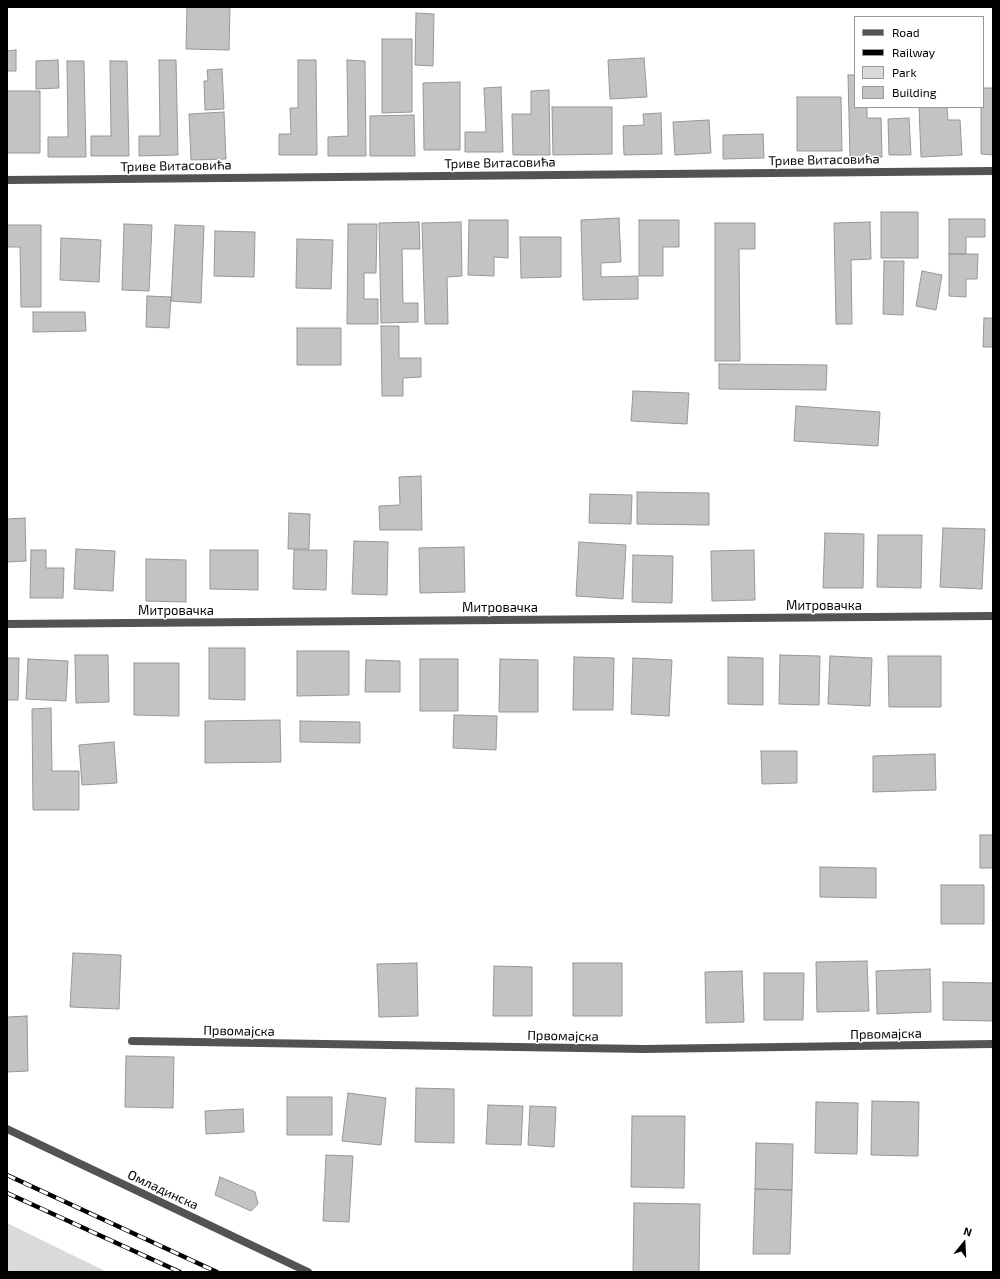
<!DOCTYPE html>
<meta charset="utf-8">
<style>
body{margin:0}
#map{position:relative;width:1000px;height:1279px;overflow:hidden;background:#fff;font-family:"Exo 2",sans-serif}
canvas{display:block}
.frame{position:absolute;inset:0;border:8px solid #000;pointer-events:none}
.legend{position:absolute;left:854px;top:16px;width:130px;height:92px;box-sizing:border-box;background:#fff;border:1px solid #999;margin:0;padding:5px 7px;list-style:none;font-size:12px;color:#000}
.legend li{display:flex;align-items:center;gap:8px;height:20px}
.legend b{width:20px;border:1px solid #999}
.north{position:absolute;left:944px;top:1223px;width:40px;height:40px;-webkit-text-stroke:3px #fff;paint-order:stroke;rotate:18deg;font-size:11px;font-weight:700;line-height:16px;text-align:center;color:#000}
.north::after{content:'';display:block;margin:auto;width:14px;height:18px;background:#000;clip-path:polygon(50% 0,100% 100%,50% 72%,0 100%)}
</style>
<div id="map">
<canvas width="1000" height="1279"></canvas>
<div class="frame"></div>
<ul class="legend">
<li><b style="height:5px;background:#535353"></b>Road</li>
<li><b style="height:5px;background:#000"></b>Railway</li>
<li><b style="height:11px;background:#dadada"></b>Park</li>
<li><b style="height:11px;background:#c3c3c3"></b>Building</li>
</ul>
<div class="north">N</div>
</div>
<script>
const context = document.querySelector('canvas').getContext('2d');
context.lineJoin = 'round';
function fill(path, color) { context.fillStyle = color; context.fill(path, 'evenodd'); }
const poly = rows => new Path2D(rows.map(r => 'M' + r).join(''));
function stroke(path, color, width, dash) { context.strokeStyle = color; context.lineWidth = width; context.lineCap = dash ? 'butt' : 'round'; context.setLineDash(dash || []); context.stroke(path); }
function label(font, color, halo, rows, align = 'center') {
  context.font = font + ' "Exo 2",sans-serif'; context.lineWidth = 3; context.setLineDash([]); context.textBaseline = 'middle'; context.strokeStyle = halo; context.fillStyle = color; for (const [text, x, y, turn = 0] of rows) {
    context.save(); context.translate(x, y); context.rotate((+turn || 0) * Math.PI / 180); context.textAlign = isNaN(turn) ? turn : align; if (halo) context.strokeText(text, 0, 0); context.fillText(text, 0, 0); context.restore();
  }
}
fill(poly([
 [7,1223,107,1272,12,1272,7,1270]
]), '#dadada');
const building = poly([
 [187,7,230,7,229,50,186,49,187,7],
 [416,13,434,14,433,66,415,65,416,13],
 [382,39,412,39,412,112,382,113,382,39],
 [16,50,16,71,7,71,7,51,16,50],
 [644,58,647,97,610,99,608,60,644,58],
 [58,60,59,88,36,89,36,61,58,60],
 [159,60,176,60,178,155,139,156,139,136,160,136,159,60],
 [298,60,316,60,317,155,279,155,279,134,291,134,290,108,298,108,298,60],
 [347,60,365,61,366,156,328,156,328,137,348,136,347,60],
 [67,61,84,61,86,157,48,157,48,137,68,137,67,61],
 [110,61,127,61,129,156,91,156,91,136,111,136,110,61],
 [222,69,224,109,205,110,204,81,208,81,207,70,222,69],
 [848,75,855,75,855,107,867,107,867,118,881,118,882,157,850,158,848,75],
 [460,82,460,150,424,150,423,83,460,82],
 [501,87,503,152,465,152,465,132,486,132,484,88,501,87],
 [983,88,993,88,993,155,981,154,981,107,983,107,983,88],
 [549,90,550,155,513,155,512,114,531,114,531,91,549,90],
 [7,91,40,91,40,153,7,153,7,91],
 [797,97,841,97,842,151,797,151,797,97],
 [552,107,612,107,612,154,553,155,552,107],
 [919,107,947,107,948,120,960,120,962,155,921,157,919,107],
 [224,112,226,159,191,160,189,114,224,112],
 [661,113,662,154,624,155,623,126,644,125,643,114,661,113],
 [414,115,415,156,370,156,370,116,414,115],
 [909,118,911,155,889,155,888,119,909,118],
 [709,120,711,153,675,155,673,122,709,120],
 [763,134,764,158,723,159,723,135,763,134],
 [881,212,918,212,918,258,881,258,881,212],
 [619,218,621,262,601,263,601,277,638,276,638,299,583,300,581,220,619,218],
 [949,219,985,219,985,237,966,237,966,254,949,254,949,219],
 [469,220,508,220,508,258,494,257,494,276,468,275,469,220],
 [639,220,679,220,679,247,663,247,663,276,639,276,639,220],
 [419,222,420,249,402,249,403,303,418,303,418,322,381,323,379,223,419,222],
 [461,222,462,276,447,277,448,324,425,324,422,223,461,222],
 [870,222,871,259,851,260,852,324,836,324,834,223,870,222],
 [715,223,755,223,755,249,739,249,740,361,715,361,715,223],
 [124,224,152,225,149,291,122,290,124,224],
 [348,224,377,224,376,273,364,273,364,299,378,299,378,324,347,324,348,224],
 [7,225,41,225,41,307,21,307,20,247,7,247,7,225],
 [175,225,204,226,201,303,171,301,175,225],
 [215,231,255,232,254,277,214,276,215,231],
 [520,237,561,237,561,277,521,278,520,237],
 [61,238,101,240,99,282,60,280,61,238],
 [297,239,333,240,331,289,296,288,297,239],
 [949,254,978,254,977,279,966,279,966,297,949,296,949,254],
 [884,261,904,261,903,315,883,314,884,261],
 [922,271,942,275,936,310,916,306,922,271],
 [147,296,171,297,169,328,146,327,147,296],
 [33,312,85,312,86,331,33,332,33,312],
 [984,318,993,318,993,347,983,347,984,318],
 [381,326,399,326,399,358,421,358,421,377,403,378,403,396,382,396,381,326],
 [297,328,341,328,341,365,297,365,297,328],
 [719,364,827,365,826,390,719,389,719,364],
 [633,391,689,393,687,424,631,421,633,391],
 [796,406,880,412,878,446,794,441,796,406],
 [421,476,422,530,380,530,379,506,400,505,399,477,421,476],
 [637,492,709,493,709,525,637,524,637,492],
 [590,494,632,495,631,524,589,523,590,494],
 [289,513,310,514,309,549,288,549,289,513],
 [25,518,26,561,7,562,7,519,25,518],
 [943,528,985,529,982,589,940,587,943,528],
 [825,533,864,534,863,588,823,588,825,533],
 [878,535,922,535,921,588,877,587,878,535],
 [354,541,388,542,387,595,352,594,354,541],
 [579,542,626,545,623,599,576,596,579,542],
 [464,547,465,592,420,593,419,548,464,547],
 [76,549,115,551,113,591,74,589,76,549],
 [31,550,46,550,46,568,64,568,63,598,30,598,31,550],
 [210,550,258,550,258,590,210,589,210,550],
 [294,550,327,550,326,590,293,589,294,550],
 [754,550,755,600,712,601,711,551,754,550],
 [633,555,673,556,672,603,632,602,633,555],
 [146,559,186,560,186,602,146,601,146,559],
 [209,648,245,648,245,700,209,699,209,648],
 [297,651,349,651,349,695,297,696,297,651],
 [75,655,108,655,109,702,76,703,75,655],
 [780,655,820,656,819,705,779,704,780,655],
 [830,656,872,658,870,706,828,704,830,656],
 [888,656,941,656,941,707,889,707,888,656],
 [574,657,614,658,613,710,573,710,574,657],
 [728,657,763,658,763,705,728,704,728,657],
 [7,658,19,658,18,700,7,700,7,658],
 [633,658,672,660,669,716,631,714,633,658],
 [28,659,68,661,66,701,26,699,28,659],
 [420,659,458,659,458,711,420,711,420,659],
 [500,659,538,660,538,712,499,712,500,659],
 [366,660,400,661,400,692,365,692,366,660],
 [134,663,179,663,179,716,134,715,134,663],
 [51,708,52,771,79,771,79,810,33,810,32,709,51,708],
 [454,715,497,716,496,750,453,748,454,715],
 [280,720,281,762,205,763,205,721,280,720],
 [300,721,360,722,360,743,300,742,300,721],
 [114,742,117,783,82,785,79,745,114,742],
 [761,751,797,751,797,783,762,784,761,751],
 [935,754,936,790,873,792,873,756,935,754],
 [980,835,993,835,993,868,980,868,980,835],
 [820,867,876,868,876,898,820,897,820,867],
 [941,885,984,885,984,924,941,924,941,885],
 [73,953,121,955,119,1009,70,1007,73,953],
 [867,961,869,1011,817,1012,816,962,867,961],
 [417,963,418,1016,379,1017,377,964,417,963],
 [573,963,622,963,622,1016,573,1016,573,963],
 [494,966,532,967,532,1016,493,1016,494,966],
 [930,969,931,1012,877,1014,876,971,930,969],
 [742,971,744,1022,706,1023,705,972,742,971],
 [764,973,804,973,803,1020,764,1020,764,973],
 [943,982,993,983,993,1021,943,1020,943,982],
 [27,1016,28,1071,7,1072,7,1017,27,1016],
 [126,1056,174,1057,173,1108,125,1107,126,1056],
 [416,1088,454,1089,454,1143,415,1142,416,1088],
 [348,1093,386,1098,381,1145,342,1141,348,1093],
 [287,1097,332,1097,332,1135,287,1135,287,1097],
 [872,1101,919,1102,918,1156,871,1155,872,1101],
 [816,1102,858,1103,857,1154,815,1153,816,1102],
 [488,1105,523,1106,521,1145,486,1144,488,1105],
 [530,1106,556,1107,554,1147,528,1145,530,1106],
 [243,1109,244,1132,206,1134,205,1111,243,1109],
 [632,1116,685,1116,684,1188,631,1187,632,1116],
 [756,1143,793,1144,792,1190,755,1189,756,1143],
 [326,1155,353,1156,349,1222,323,1221,326,1155],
 [220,1177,255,1192,258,1204,251,1211,215,1195,220,1177],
 [755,1189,792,1190,790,1254,753,1254,755,1189],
 [634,1203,700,1204,699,1272,633,1272,634,1203]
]);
fill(building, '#c3c3c3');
stroke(building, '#979797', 1);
stroke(poly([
 [7,180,993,171],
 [7,624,993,616],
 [132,1041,644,1049,993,1044],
 [7,1129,308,1272]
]), '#535353', 8);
const rail = poly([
 [7,1175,217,1272],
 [7,1193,180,1272]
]);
stroke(rail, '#000', 4.5);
stroke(rail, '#fff', 3, [9]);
label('13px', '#000', '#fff', [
 ["Триве Витасовића",824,160,-1],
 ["Триве Витасовића",500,163,-1],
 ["Триве Витасовића",176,166,-1],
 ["Митровачка",824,606],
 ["Митровачка",500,608],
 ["Митровачка",176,611],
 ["Првомајска",239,1031,1],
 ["Првомајска",886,1034,-1],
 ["Првомајска",563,1036,1],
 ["Омладинска",163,1190,25]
]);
</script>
